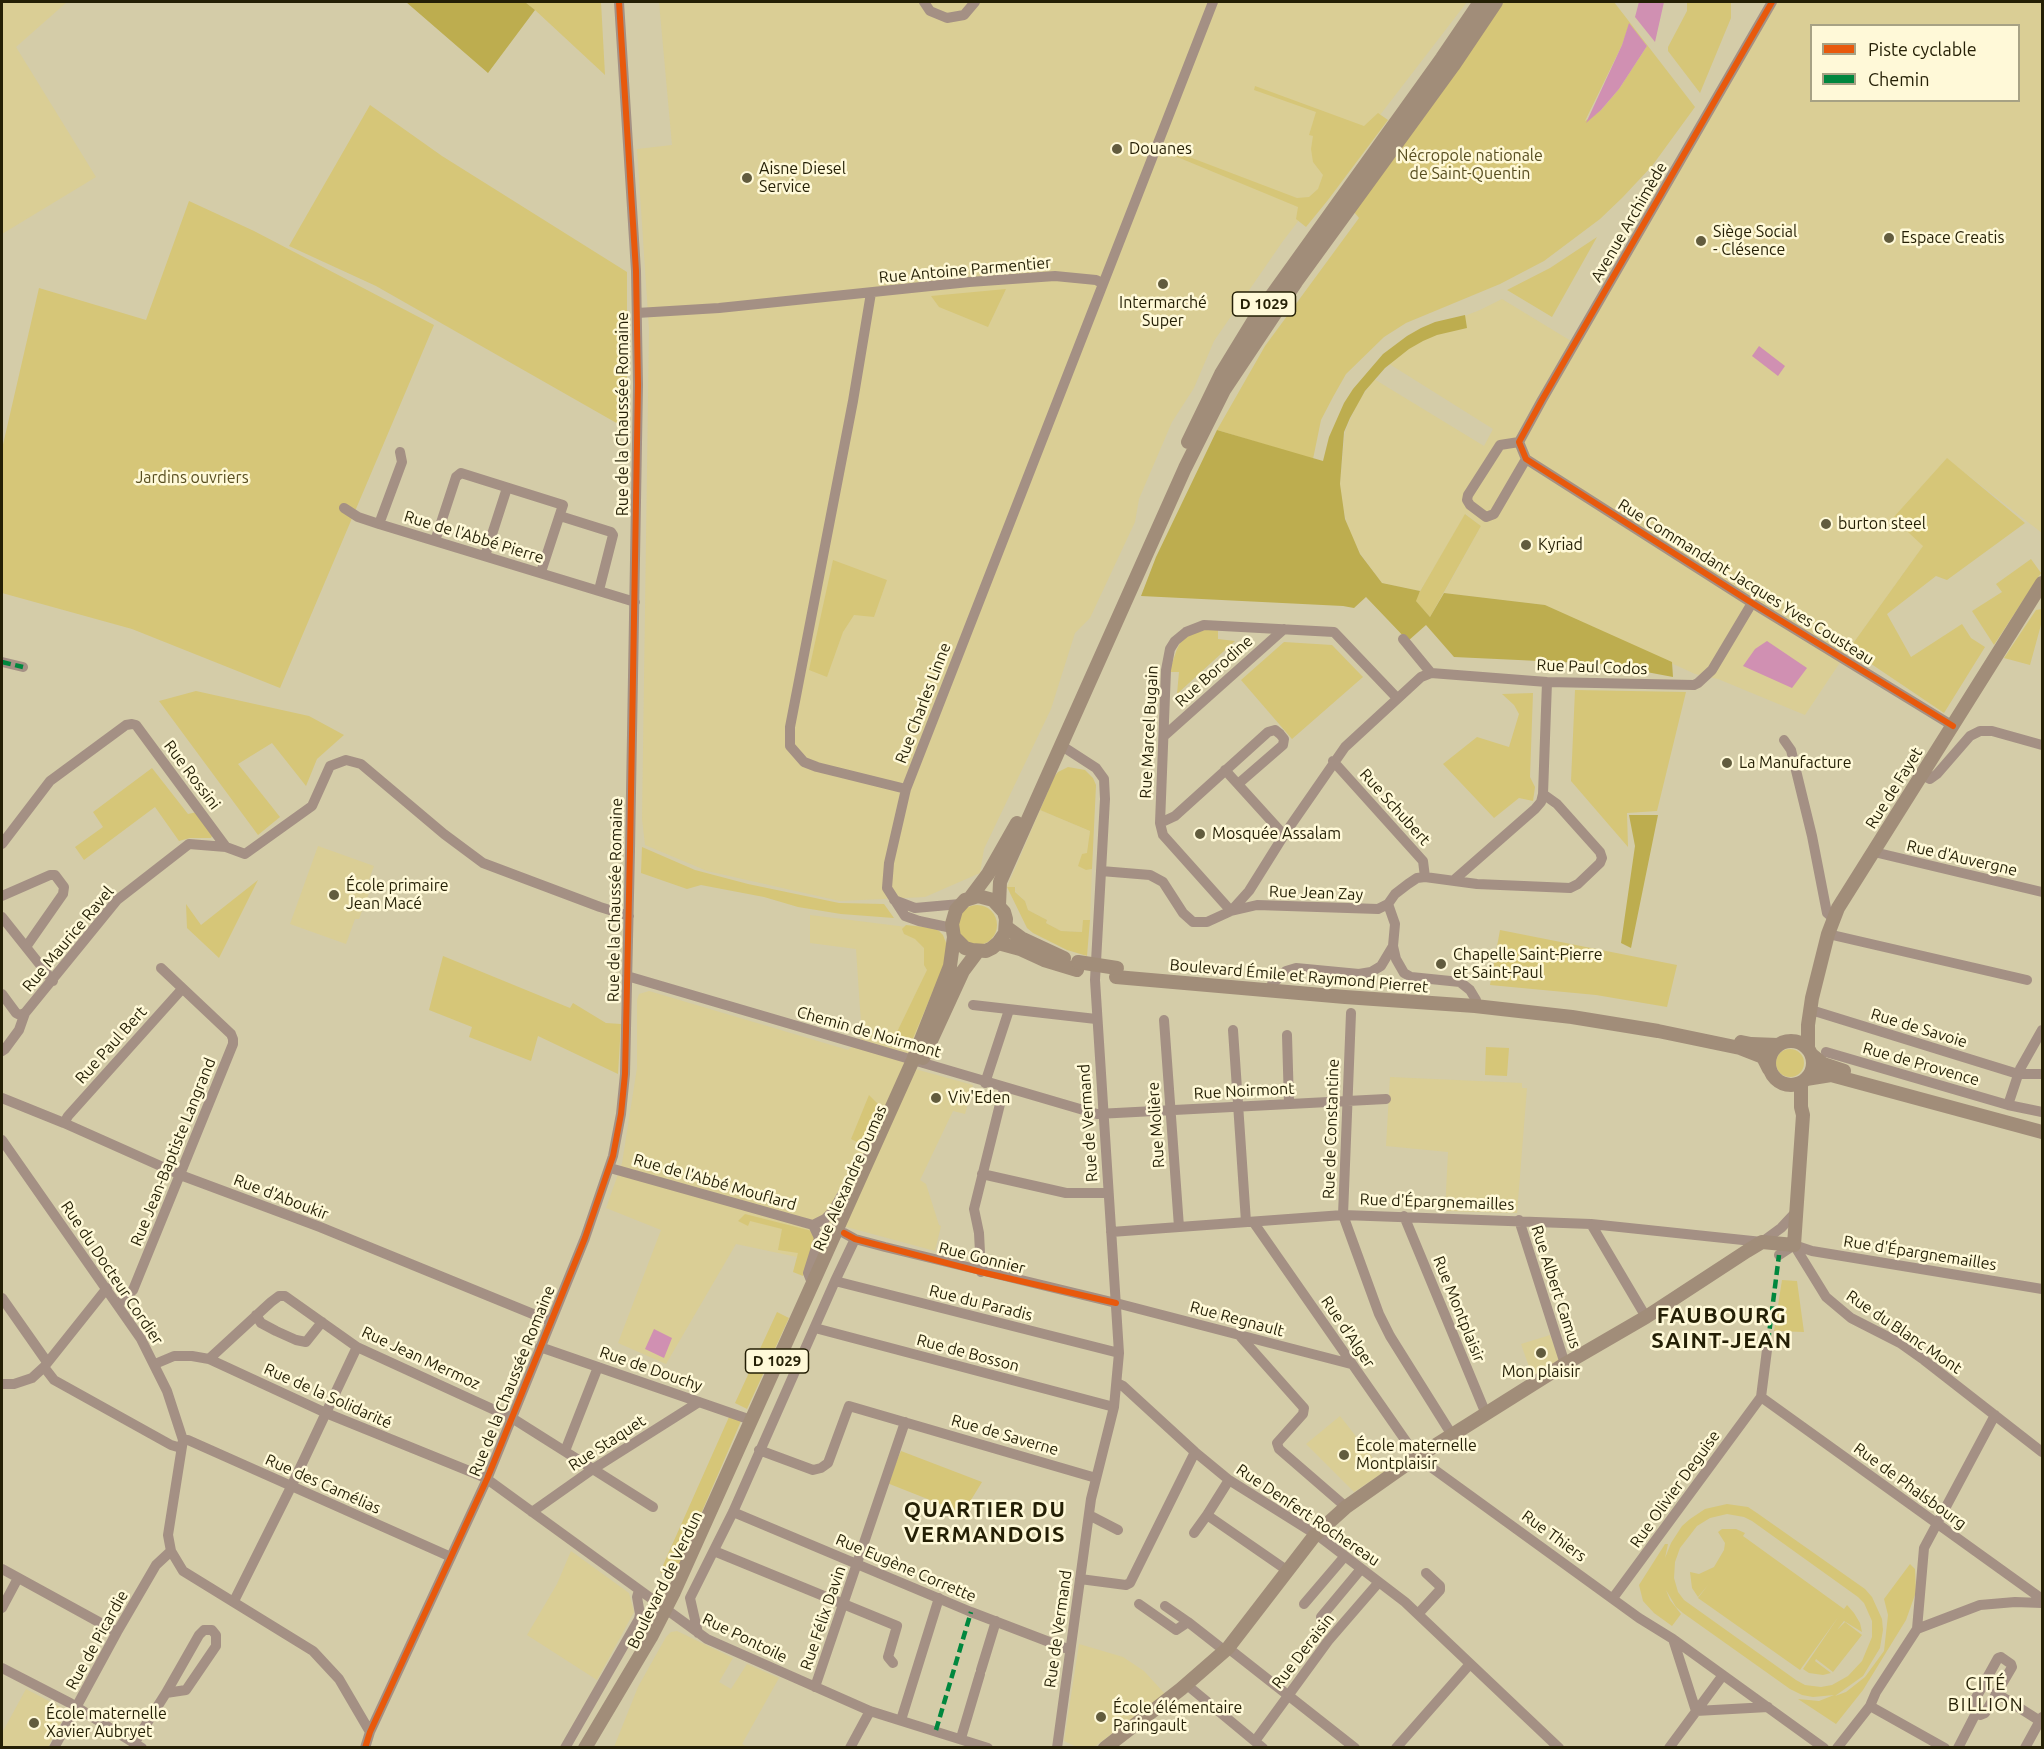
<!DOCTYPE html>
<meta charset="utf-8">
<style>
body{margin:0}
#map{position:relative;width:2044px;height:1749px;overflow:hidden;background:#d4cca8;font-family:Ubuntu,sans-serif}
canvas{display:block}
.frame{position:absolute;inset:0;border:3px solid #241f05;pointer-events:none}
.legend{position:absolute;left:1810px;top:24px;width:210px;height:78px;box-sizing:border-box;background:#fff9d8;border:2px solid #a7a284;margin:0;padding:8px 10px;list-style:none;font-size:18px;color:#241f05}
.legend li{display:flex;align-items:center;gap:12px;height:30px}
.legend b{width:30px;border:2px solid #a7a284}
</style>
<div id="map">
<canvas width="2044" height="1749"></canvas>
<div class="frame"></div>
<ul class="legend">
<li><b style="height:8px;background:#e8590c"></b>Piste cyclable</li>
<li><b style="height:8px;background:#00873e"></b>Chemin</li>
</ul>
</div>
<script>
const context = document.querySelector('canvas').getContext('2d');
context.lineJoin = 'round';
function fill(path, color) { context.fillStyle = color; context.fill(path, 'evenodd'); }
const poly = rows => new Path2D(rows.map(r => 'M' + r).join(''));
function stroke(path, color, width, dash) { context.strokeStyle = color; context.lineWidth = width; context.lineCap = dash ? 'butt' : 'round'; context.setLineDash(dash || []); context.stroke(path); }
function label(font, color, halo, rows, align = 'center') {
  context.font = font + ' Ubuntu,sans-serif'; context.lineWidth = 5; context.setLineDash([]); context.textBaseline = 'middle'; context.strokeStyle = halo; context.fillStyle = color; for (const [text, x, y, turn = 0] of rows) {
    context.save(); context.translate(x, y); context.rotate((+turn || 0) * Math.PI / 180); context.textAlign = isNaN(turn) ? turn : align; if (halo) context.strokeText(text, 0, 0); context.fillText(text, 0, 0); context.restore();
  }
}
fill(poly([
 [2,2,67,2,16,47,96,177,2,234],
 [659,2,1467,2,1283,241,1214,341,1194,388,1172,422,1139,499,1135,522,1090,618,1075,633,1051,709,984,849,980,873,925,897,840,901,707,871,645,845,642,819,649,329,637,149,672,145],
 [1769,2,2042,2,2042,533,1947,459,1923,546,1849,649,1805,715,1718,679,1695,674,1545,605,1444,593,1481,526,1466,514,1420,591,1382,583,1360,553,1349,531,1343,508,1340,484,1345,432,1357,404,1374,379,1484,446,1493,429,1383,360,1431,329,1480,310,1502,299,1571,341],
 [1812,26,2018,26,2018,100,1812,100],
 [1040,810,1090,831,1086,870,1092,869,1090,920,1083,920,1083,932,1061,931,1046,923,1047,920,1028,910,1025,901,1015,891,1016,887,1007,887],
 [318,846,374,866,365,891,369,893,359,919,355,919,346,944,290,924],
 [810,915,939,931,948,944,949,949,904,1066,973,1085,965,1114,953,1111,920,1180,926,1184,939,1225,941,1226,935,1251,817,1219,797,1257,736,1244,666,1364,618,1343,661,1230,606,1208,622,1163,637,1068,637,1000,639,994,649,991,848,1050,862,1038,856,949,810,943],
 [1390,1077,1522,1083,1522,1088,1527,1088,1517,1213,1445,1211,1448,1152,1386,1146],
 [1550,1335,1560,1361,1533,1378,1521,1344],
 [1340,1416,1384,1472,1354,1492,1306,1444],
 [571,1551,629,1593,634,1612,597,1680,527,1635,557,1584],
 [677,1631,733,1658,719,1682,731,1689,747,1664,779,1678,742,1744,747,1747,614,1747,638,1687,666,1637,671,1632],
 [1079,1644,1123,1657,1144,1671,1165,1694,1094,1747,1077,1747,1064,1741],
 [26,1689,66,1710,66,1713,48,1747,2,1747,2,1733]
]), '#dace95');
fill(poly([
 [525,2,601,2,605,75,535,10],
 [1503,2,1614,2,1695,107,1652,166,1622,198,1600,219,1544,261,1500,284,1406,323,1384,337,1346,374,1333,397,1321,420,1313,459,1217,430,1265,346,1359,218,1354,212,1452,78],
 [1629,25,1647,46,1619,89,1601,110,1585,121,1622,45],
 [1687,2,1731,2,1731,18,1700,93,1668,51,1668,47,1687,11],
 [1255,86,1364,126,1378,113,1388,120,1328,200,1306,227,1296,219,1298,207,1170,154,1176,152,1297,198,1309,197,1318,189,1323,175,1313,162,1311,149,1313,136,1309,135,1316,112,1254,90],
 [370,105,442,156,627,272,627,429,376,286,289,246],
 [189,201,254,231,434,325,280,688,132,629,2,593,2,449,39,288,146,320],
 [1597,237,1552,317,1507,290,1550,268],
 [1006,289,988,327,939,307,931,296],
 [1947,458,2025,523,1947,580,1936,576,1887,614,1911,657,1962,624,1971,638,1985,647,1944,713,1849,649,1923,546,1893,518],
 [1465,514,1481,526,1430,617,1415,600],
 [2031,559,2041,573,1994,645,1972,611,2002,592,1996,584],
 [833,560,887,580,874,617,854,615,843,632,827,677,809,670],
 [2042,609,2042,621,2030,665,2004,658,2036,610],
 [1210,629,1218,630,1218,639,1235,641,1177,694,1179,672,1169,672,1177,649,1181,641,1194,632],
 [1284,642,1332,645,1363,677,1292,739,1241,680],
 [1575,690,1686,692,1657,811,1627,813,1628,847,1571,781],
 [196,691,309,716,344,735,317,759,306,786,272,743,238,764,280,817,258,835,159,701],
 [1533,693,1530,777,1535,787,1533,801,1519,798,1494,818,1443,764,1477,737,1509,747,1519,714,1514,705,1502,694],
 [1068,767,1085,770,1093,778,1096,785,1092,869,1086,870,1078,866,1082,854,1087,853,1090,831,1040,810,1054,777,1058,772],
 [152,768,188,814,197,812,213,834,211,838,190,838,179,841,155,807,84,860,75,847,103,827,93,812],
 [642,847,695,870,748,884,839,903,884,904,894,918,841,914,798,907,764,897,701,885,687,889,641,873],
 [258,880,219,958,187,928,186,904,201,925],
 [1007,887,1015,887,1015,892,1025,901,1028,910,1047,920,1046,923,1061,931,1082,932,1083,920,1090,920,1087,956,1067,950,1033,933,1027,928],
 '957 925a20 20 0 1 1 40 0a20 20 0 1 1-40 0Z',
 [906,925,933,928,939,931,943,935,947,946,947,958,913,1038,901,1037,897,1032,927,970,924,965,924,948,915,939,904,934,902,929],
 [1500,930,1677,965,1667,1007,1596,995,1490,985],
 [443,956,570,1008,573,1003,606,1023,621,1024,618,1074,538,1036,531,1061,469,1037,472,1027,429,1010],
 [1486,1047,1509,1048,1507,1076,1485,1075],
 '1776 1063a14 14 0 1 1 28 0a14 14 0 1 1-28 0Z',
 [869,1095,883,1109,865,1146,851,1139],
 [745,1214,812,1231,815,1237,803,1276,793,1272,798,1253,778,1250,782,1229,750,1221,748,1226,738,1221],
 [1782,1280,1797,1281,1804,1332,1774,1331],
 [777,1312,789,1318,747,1409,735,1403],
 [729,1417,741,1421,672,1581,660,1572],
 [901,1451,982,1482,963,1513,887,1483],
 [1727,1504,1748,1507,1757,1513,1865,1589,1872,1597,1882,1619,1883,1630,1880,1648,1863,1676,1835,1696,1846,1692,1865,1677,1884,1651,1888,1615,1884,1599,1910,1564,1915,1569,1916,1592,1906,1620,1863,1690,1836,1724,1798,1699,1819,1701,1834,1695,1813,1697,1802,1695,1790,1689,1683,1613,1676,1607,1666,1590,1670,1600,1681,1614,1672,1626,1654,1613,1643,1601,1639,1585,1665,1544,1668,1544,1665,1558,1671,1543,1682,1526,1690,1519,1705,1509],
 [1727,1514,1744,1517,1752,1521,1858,1597,1864,1603,1872,1621,1872,1637,1862,1661,1848,1676,1832,1685,1821,1687,1805,1685,1796,1680,1684,1600,1678,1592,1674,1578,1675,1562,1680,1548,1697,1526,1710,1518],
 [1722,1529,1736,1529,1745,1533,1743,1536,1844,1609,1847,1605,1854,1613,1860,1623,1862,1632,1844,1621,1837,1630,1845,1622,1862,1635,1833,1672,1816,1659,1815,1661,1831,1673,1823,1675,1809,1673,1803,1669,1839,1616,1800,1670,1698,1598,1708,1585,1698,1597,1692,1588,1690,1572,1699,1574,1714,1567,1724,1550,1725,1543,1718,1532]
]), '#d6c678');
fill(poly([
 [406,2,525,2,535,10,488,73],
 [1465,315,1467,328,1437,335,1423,341,1409,349,1385,368,1365,391,1350,418,1344,432,1340,484,1345,519,1360,554,1382,583,1420,591,1416,601,1430,617,1444,593,1545,605,1672,662,1673,677,1604,664,1454,657,1426,625,1408,641,1366,597,1354,608,1343,606,1141,596,1156,557,1217,430,1323,461,1329,437,1344,403,1353,389,1383,354,1407,336,1421,328,1435,322],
 [1629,815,1658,815,1631,948,1621,943,1635,846]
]), '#bdad4f');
fill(poly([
 [1639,2,1664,2,1655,42,1635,17],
 [1629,23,1647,46,1619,89,1601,110,1586,123,1622,45],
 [1759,346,1785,366,1778,376,1752,356],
 [1767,641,1807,668,1792,688,1743,666,1755,649],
 [654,1329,672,1338,664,1358,645,1349]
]), '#d090b2');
stroke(poly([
 [924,2,930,11,947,18,964,15,975,2],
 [1772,2,1542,400,1519,442,1526,459,1752,603,1953,726],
 [871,293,853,401,790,727,790,746,804,762,817,767,906,789],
 [637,313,719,308,969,282,1055,276,1096,280,1102,283],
 [1519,442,1500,445,1468,495,1467,500,1470,505,1486,517,1494,514,1526,459],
 [344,508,358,517,379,524,635,602],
 [560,516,611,532,613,535,599,590],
 [379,524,402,462,400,452],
 [435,541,456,477,461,473,563,505,541,572],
 [485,556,507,488],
 [1403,639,1431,673],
 [2,662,23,667],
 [1164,736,1284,629],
 [1784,740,1791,750,1812,836,1827,913,1834,919],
 [1333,761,1423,861,1425,877],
 [1225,770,1284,835],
 [1922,775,1930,779,1937,774,1970,736,1980,731,1992,731,2042,745],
 [1160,823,1175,816,1268,732,1275,730,1280,734,1284,739,1283,745,1238,784],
 [2,844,50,781,126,725,132,724,136,725,226,847],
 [1874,852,2042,892],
 [1101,871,1150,875,1163,882,1183,913,1193,922,1207,922,1231,911,1249,891,1284,835,1345,747,1421,677,1431,673,1547,682,1694,685,1698,683,1712,670,1752,603],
 [1454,880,1535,809,1541,802,1543,794,1547,682],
 [2,896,50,875,55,875,64,887,63,894,26,947],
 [894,900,915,908,960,904],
 [1388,904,1395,924,1393,946,1396,959,1404,973,1411,977,1460,982,1470,990,1476,1000],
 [1231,911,1163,835,1160,823,1166,670,1170,649,1175,641,1186,632,1204,625,1334,632,1397,698],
 [1231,911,1257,905,1378,909,1388,904,1395,894,1408,884,1417,878,1425,877,1477,884,1570,888,1578,884,1600,863,1602,858,1600,852,1557,804,1543,794],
 [2,917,53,981],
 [952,928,919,921,905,916,887,888,889,863,906,789,1213,2],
 [1828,934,2027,980],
 [627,976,1097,1114,1386,1099],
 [1272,984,1286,971,1296,968,1359,974,1371,972,1381,966,1393,946],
 [2,994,16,1013,20,1015,25,1013],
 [973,1005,1096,1019],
 [1811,1010,2018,1074,2042,1074],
 [1351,1013,1343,1215,1379,1314,1390,1336,1452,1435],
 [1164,1020,1179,1227],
 [1233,1030,1246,1222],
 [1287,1035,1289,1104],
 [2,1051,5,1049,19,1030,25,1013,117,900,189,844,226,847,245,854,312,806,330,766,346,760,361,764,444,834,483,863,600,907,629,916],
 [1826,1052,2008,1105,2042,1112],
 [985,1083,1009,1010],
 [2,1098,64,1123,183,1176,320,1227,550,1321],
 [2008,1105,2020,1069,2042,1030],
 [64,1123,68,1116,182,989],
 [2,1140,141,1339,167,1391,183,1440,168,1535,171,1551,183,1571,313,1651,339,1679,370,1732],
 [610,1168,813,1225],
 [982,1174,1066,1193,1108,1193],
 [1404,1216,1486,1414],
 [1519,1220,1565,1364],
 [1254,1223,1417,1457,1639,1618,1673,1639,1824,1748],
 [1591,1224,1646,1317],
 [813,1225,825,1219,833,1211,853,1175,865,1167],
 [1111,1232,1343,1215,1591,1224,1762,1242,1781,1228,1796,1212],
 [844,1233,855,1239,885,1247,1116,1303,1351,1364],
 [1794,1245,1826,1297,1851,1318,1900,1343,1924,1360,2042,1452],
 [1794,1245,1812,1251,2042,1289],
 [1779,1255,1794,1245],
 [981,1272,979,1233,974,1209,1004,1088],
 [835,1281,1119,1353],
 [812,1283,808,1273,819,1238,813,1225],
 [2,1298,47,1362],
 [118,1304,133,1290,233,1044,233,1039,231,1034,161,968],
 [256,1315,261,1323,276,1331,296,1340,306,1342,322,1322],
 [815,1328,1114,1407],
 [1239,1335,1304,1408,1303,1414,1277,1443,1279,1449,1346,1507],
 [540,1347,751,1420],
 [209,1359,271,1302,279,1296,285,1296,357,1347,512,1418,653,1507],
 [155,1364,174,1356,192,1356,209,1359,326,1413,479,1475,487,1479,707,1639,870,1711,988,1748],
 [44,1367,54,1380,171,1445,181,1448],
 [1117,1383,1123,1386,1195,1452,1229,1480,1320,1537,1405,1602,1559,1748],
 [2,1384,14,1384,32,1378,44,1367,107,1288],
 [1761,1397,2042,1599],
 [183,1440,188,1440,451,1557],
 [759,1450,813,1470,821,1468,828,1463,849,1406,1096,1478],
 [565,1451,598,1367],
 [1229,1480,1207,1515,1288,1571],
 [532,1512,593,1469,699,1402],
 [733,1512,971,1612,1065,1648,1070,1648],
 [1089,1515,1118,1530],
 [1194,1533,1207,1515],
 [714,1551,897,1626,888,1657,893,1663],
 [2,1569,117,1632],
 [1080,1579,1126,1585,1130,1583,1195,1452],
 [1613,1598,1761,1397,1768,1342],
 [234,1601,291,1487,357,1347],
 [1139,1604,1176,1630,1188,1622,1225,1651],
 [1304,1604,1345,1556],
 [1165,1606,1188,1622],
 [2,1608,18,1578],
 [1418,1614,1440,1590,1440,1586,1426,1573],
 [1321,1617,1361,1569],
 [1917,1629,1924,1548,1995,1415],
 [698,1633,690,1598,733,1512,835,1281,855,1239],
 [1673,1639,1696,1711,1768,1707],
 [1228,1648,1355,1748],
 [2001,1657,2011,1664,2012,1667,1985,1713,1980,1715,1972,1709,1972,1705,1998,1658,2001,1657],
 [2,1668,70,1703,142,1748],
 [981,1670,996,1621],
 [1187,1685,1263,1748],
 [815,1687,905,1422],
 [1996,1693,2040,1721],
 [1870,1706,1945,1748],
 [901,1720,939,1598],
 [961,1738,980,1674],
 [1255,1741,1328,1641,1379,1582],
 [135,1742,166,1693,186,1690,216,1646,216,1635,212,1630,204,1630,199,1635,166,1693],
 [54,1748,117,1632,156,1565,171,1551],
 [365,1748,370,1732,487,1479,585,1238,613,1156,621,1114,625,1074,630,851,638,385,636,271,619,2],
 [565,1748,639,1619,640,1614,637,1597,639,1590],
 [850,1748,870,1711],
 [1057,1748,1091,1499,1114,1407,1119,1353,1095,980,1105,799,1104,779,1096,768,1062,746],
 [1396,1748,1470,1664],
 [1669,1748,1723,1675],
 [1837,1748,1870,1706,1876,1692,1917,1629,1980,1605,2015,1602,2042,1603],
 [1958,1748,1976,1713],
 [2025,1748,2042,1717]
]), '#a49084', 10);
stroke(poly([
 [1188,442,1221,374,1254,320,1442,58,1480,2],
 [970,898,988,874,1017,823],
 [999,905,1000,882,1185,468,1224,390,1296,282,1453,66,1496,2],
 [1006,927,1021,938,1064,958],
 [998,943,1020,949,1044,960,1077,970],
 [1116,977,1345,997,1475,1006,1572,1017,1658,1031,1740,1048,1763,1057,1769,1069],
 '1769 1063a22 22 0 1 1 44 0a22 22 0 1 1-44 0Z',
 [1741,1042,1751,1044,1778,1045],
 [1808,1049,1808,1025,1812,998,1828,934,1838,908,2042,583],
 [1812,1055,1823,1064,1844,1071],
 [923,1058,963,971,978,951],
 [1806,1079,1831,1075,2042,1132],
 [585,1748,651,1637,674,1592,913,1060,950,966,954,937,952,924,956,910,965,900,978,896,993,900,1004,912,1006,919,1005,933,998,943,992,948,986,951,972,950,965,948,954,937],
 [1105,1748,1181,1689,1228,1648,1315,1535,1346,1507,1417,1457,1565,1364,1646,1317,1747,1251,1762,1242,1794,1245,1803,1115,1801,1107,1801,1083]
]), '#a18d79', 14);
stroke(poly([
 [1078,962,1117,968]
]), '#a18d79', 14);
stroke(poly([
 [2,662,23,667],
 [1768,1342,1779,1255],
 [936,1730,971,1612]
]), '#00873e', 4.5, [9, 4.5]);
stroke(poly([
 [1772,2,1542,400,1519,442,1526,459,1752,603,1953,726],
 [844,1233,855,1239,981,1272,1116,1303],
 [365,1748,370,1732,487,1479,585,1238,613,1156,621,1114,625,1074,630,851,638,385,636,271,619,2]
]), '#e8590c', 6);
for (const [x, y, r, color] of [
 [1117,149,6,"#625c3e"],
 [747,178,6,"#625c3e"],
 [1889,238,6,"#625c3e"],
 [1701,241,6,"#625c3e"],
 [1163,284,6,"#625c3e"],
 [1826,524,6,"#625c3e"],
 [1526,545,6,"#625c3e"],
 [1727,763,6,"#625c3e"],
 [1200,834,6,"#625c3e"],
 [334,895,6,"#625c3e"],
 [1441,964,6,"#625c3e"],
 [936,1098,6,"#625c3e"],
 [1541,1353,6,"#625c3e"],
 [1344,1455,6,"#625c3e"],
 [1101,1717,6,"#625c3e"],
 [34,1723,6,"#625c3e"]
]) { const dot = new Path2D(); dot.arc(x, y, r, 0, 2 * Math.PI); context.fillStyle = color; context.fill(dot); stroke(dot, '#fff9d8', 2); }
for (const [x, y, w] of [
 [1264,304,63],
 [777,1361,63]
]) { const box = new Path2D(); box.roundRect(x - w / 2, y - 12, w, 24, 4.5); context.fillStyle = '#fff9d8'; context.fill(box); stroke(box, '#241f05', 1.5); }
label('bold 15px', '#241f05', null, [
 ["D 1029",1264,304],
 ["D 1029",777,1361]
]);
label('16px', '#241f05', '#fff9d8', [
 ["Douanes",1129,149],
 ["Aisne Diesel",759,169],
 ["Service",759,187],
 ["Siège Social",1713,232],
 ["- Clésence",1713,250],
 ["Espace Creatis",1901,238],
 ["Intermarché",1163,303,"center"],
 ["Super",1163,321,"center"],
 ["burton steel",1838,524],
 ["Kyriad",1538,545],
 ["La Manufacture",1739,763],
 ["Mosquée Assalam",1212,834],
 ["École primaire",346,886],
 ["Jean Macé",346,904],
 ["Chapelle Saint-Pierre",1453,955],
 ["et Saint-Paul",1453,973],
 ["Viv'Eden",948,1098],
 ["Mon plaisir",1541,1372,"center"],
 ["École maternelle",1356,1446],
 ["Montplaisir",1356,1464],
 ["École élémentaire",1113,1708],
 ["Paringault",1113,1726],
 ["École maternelle",46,1714],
 ["Xavier Aubryet",46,1732]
], 'left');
label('16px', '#584e20', '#fff9d8', [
 ["Nécropole nationale",1470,156],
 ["de Saint-Quentin",1470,174],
 ["Jardins ouvriers",192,478]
]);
label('16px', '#241f05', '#fff9d8', [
 ["Avenue Archimède",1629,222,-60],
 ["Rue Antoine Parmentier",965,270,-5],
 ["Rue de la Chaussée Romaine",623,414,-90],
 ["Rue de l'Abbé Pierre",474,537,17],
 ["Rue Commandant Jacques Yves Cousteau",1746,582,32],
 ["Rue Paul Codos",1592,667,2],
 ["Rue Borodine",1214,671,-42],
 ["Rue Charles Linne",923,703,-69],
 ["Rue Marcel Bugain",1149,732,-87],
 ["Rue Rossini",192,775,53],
 ["Rue de Fayet",1894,788,-58],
 ["Rue Schubert",1395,807,48],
 ["Rue d'Auvergne",1962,858,13],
 ["Rue Jean Zay",1316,893,2],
 ["Rue de la Chaussée Romaine",615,900,-89],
 ["Rue Maurice Ravel",68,939,-50],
 ["Boulevard Émile et Raymond Pierret",1299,976,5],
 ["Rue de Savoie",1919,1028,17],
 ["Chemin de Noirmont",869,1032,16],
 ["Rue Paul Bert",111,1045,-48],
 ["Rue de Provence",1921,1064,16],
 ["Rue Noirmont",1244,1091,-3],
 ["Rue de Vermand",1088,1123,-94],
 ["Rue Molière",1156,1125,-94],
 ["Rue de Constantine",1331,1129,-88],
 ["Rue Jean-Baptiste Langrand",173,1152,-68],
 ["Rue Alexandre Dumas",850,1178,-66],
 ["Rue de l'Abbé Mouflard",715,1182,16],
 ["Rue d'Aboukir",281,1197,21],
 ["Rue d'Épargnemailles",1437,1202,2],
 ["Rue d'Épargnemailles",1920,1253,9],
 ["Rue Gonnier",982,1258,14],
 ["Rue du Docteur Cordier",112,1273,56],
 ["Rue Albert Camus",1556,1287,72],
 ["Rue du Paradis",981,1303,14],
 ["Rue Montplaisir",1459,1309,68],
 ["Rue Regnault",1237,1319,15],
 ["Rue d'Alger",1348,1332,56],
 ["Rue du Blanc Mont",1904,1332,34],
 ["Rue de Bosson",968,1353,15],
 ["Rue Jean Mermoz",421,1358,25],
 ["Rue de Douchy",651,1369,19],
 ["Rue de la Chaussée Romaine",512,1381,-68],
 ["Rue de la Solidarité",328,1396,24],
 ["Rue de Saverne",1005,1435,16],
 ["Rue Staquet",607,1443,-33],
 ["Rue des Camélias",323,1484,24],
 ["Rue de Phalsbourg",1910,1486,36],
 ["Rue Olivier Deguise",1675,1489,-54],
 ["Rue Denfert Rochereau",1308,1515,34],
 ["Rue Thiers",1554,1536,36],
 ["Rue Eugène Corrette",906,1568,23],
 ["Boulevard de Verdun",665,1580,-64],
 ["Rue Félix Davin",823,1618,-71],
 ["Rue de Vermand",1058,1629,-82],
 ["Rue Pontoile",745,1638,26],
 ["Rue de Picardie",97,1640,-61],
 ["Rue Deraisin",1303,1651,-52]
]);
context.letterSpacing = '1.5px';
label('18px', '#241f05', '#fff9d8', [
 ["CITÉ",1986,1684],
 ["BILLION",1986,1705]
]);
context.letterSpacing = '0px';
context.letterSpacing = '1.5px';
label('bold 22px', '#241f05', '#fff9d8', [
 ["FAUBOURG",1722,1316],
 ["SAINT-JEAN",1722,1341],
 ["QUARTIER DU",985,1510],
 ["VERMANDOIS",985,1535]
]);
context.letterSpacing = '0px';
</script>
